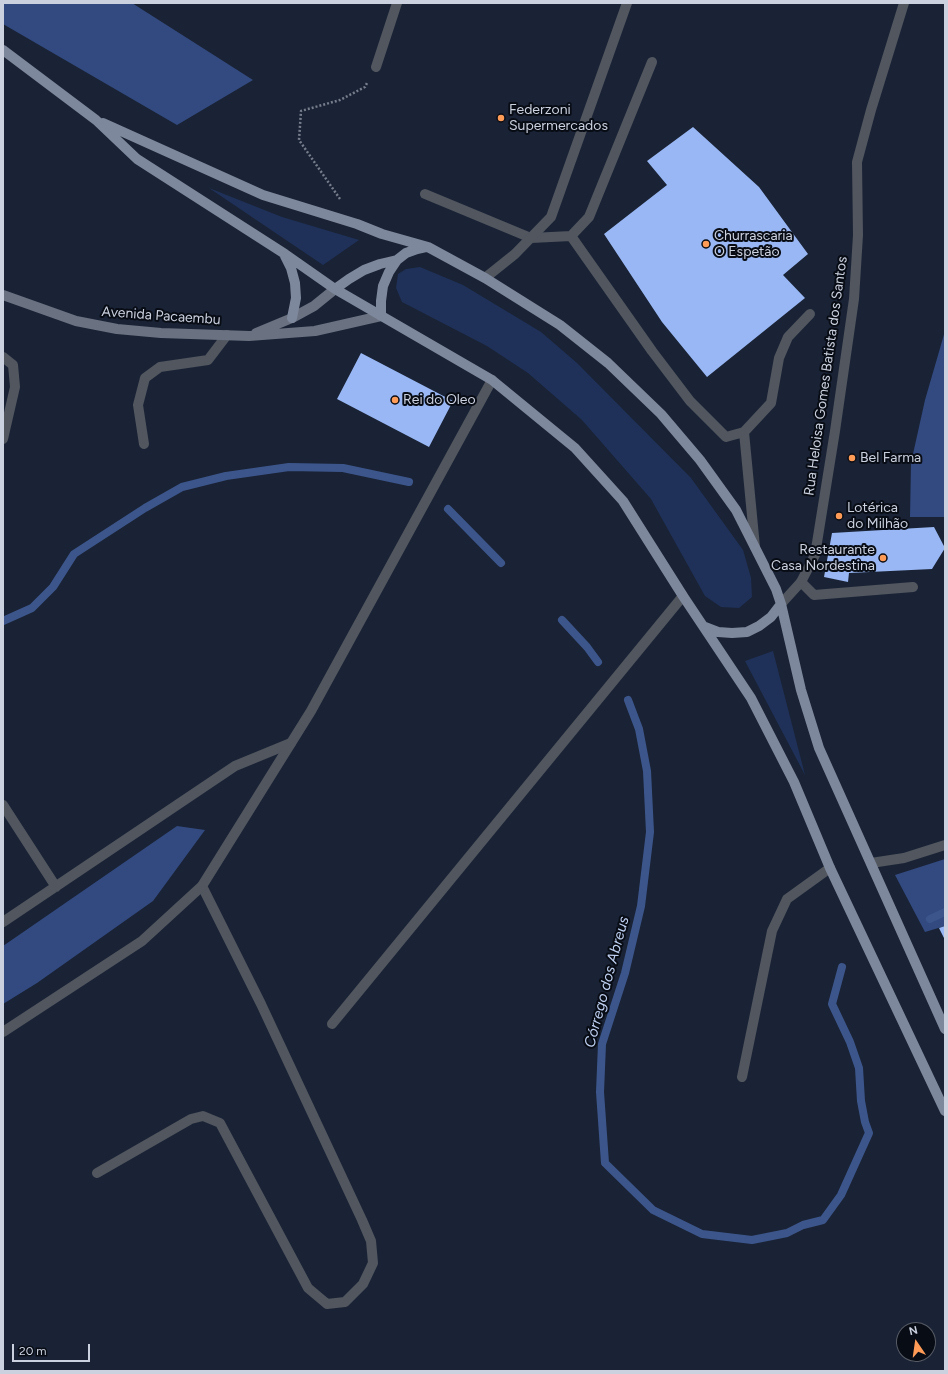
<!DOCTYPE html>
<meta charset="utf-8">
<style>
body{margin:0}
#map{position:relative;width:948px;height:1374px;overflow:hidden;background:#1a2335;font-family:Figtree,sans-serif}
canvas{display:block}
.frame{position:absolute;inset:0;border:4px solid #cbd1de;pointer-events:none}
.north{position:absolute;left:896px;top:1322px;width:40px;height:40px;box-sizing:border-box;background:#080c15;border:1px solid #565b65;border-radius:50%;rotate:347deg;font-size:11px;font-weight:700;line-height:16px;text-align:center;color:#cbd1de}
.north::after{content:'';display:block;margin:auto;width:14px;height:18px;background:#fe9c57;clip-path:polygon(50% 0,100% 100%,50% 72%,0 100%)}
.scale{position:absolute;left:12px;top:1344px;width:78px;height:18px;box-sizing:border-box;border:2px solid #cbd1de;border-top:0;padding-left:5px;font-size:12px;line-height:14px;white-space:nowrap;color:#cbd1de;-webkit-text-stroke:3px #080c15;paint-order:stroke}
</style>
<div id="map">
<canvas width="948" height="1374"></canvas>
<div class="frame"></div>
<div class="north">N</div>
<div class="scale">20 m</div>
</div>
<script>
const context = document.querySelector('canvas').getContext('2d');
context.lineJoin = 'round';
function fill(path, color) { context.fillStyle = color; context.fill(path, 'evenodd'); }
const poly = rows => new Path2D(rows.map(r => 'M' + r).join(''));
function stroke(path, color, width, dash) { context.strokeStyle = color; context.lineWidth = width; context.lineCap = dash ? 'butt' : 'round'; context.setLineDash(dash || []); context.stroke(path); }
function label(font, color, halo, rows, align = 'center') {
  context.font = font + ' Figtree,sans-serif'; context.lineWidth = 4; context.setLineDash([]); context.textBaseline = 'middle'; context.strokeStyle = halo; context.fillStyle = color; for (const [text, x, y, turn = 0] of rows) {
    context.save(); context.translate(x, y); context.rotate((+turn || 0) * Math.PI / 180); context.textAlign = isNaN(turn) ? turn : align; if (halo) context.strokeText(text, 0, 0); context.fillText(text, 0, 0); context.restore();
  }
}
fill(poly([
 [209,188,282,217,359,240,323,265],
 [420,267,463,285,541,332,577,363,691,478,743,550,751,578,752,597,739,608,721,607,705,596,651,499,582,420,528,373,487,346,402,302,396,288,398,274,406,269],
 [773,651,805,775,745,661]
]), '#1f3159');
fill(poly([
 [3,3,132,3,253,80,177,125,3,24],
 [945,331,945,517,910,517,911,463,925,400],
 [177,826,205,830,153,901,37,983,3,1004,3,946],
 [945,859,945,926,925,932,895,875]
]), '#324a80');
stroke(poly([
 [448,509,501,563],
 [562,620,587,647,598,662],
 [3,621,32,608,53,587,74,554,145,508,182,487,226,476,289,467,343,468,409,482],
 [628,700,639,729,647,771,650,832,641,906,625,973,602,1044,600,1092,605,1163,653,1210,702,1234,752,1240,787,1233,803,1225,823,1220,841,1195,869,1133,865,1122,861,1101,859,1068,850,1042,832,1004,842,967],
 [930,919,945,912]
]), '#3c568c', 8);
fill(poly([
 [693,127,759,187,808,254,783,275,805,298,707,377,662,322,604,234,667,185,647,161],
 [361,353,453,401,429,447,337,399],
 [934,527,945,548,932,569,849,573,848,582,824,577,832,533],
 [945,926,945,940,939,928]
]), '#98b7f4');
stroke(poly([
 [340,199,299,140,301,111,340,100,365,87,367,83]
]), '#767d8c', 2.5, [2, 2]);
stroke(poly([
 [425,194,531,238,571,236,589,217,652,62],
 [571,236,652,351,690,401,726,437,744,432,771,403,779,358,788,337,810,314],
 [3,357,13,365,15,387,3,439],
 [744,432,755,547],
 [144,444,138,405,145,378,160,367,208,360,227,335],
 [801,582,814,595,913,587],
 [3,805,56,887],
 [871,863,904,858,945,845],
 [3,922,235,766,291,743],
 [742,1077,772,931,787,899,830,868],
 [97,1173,191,1119,203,1116,220,1123,308,1288,327,1304,345,1302,363,1284,373,1263,371,1241,362,1220,261,1004,202,886]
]), '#51565f', 10);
stroke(poly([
 [376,67,397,3],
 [485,278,515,254,551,217,627,3],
 [781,604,801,582,815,555,835,431,854,299,858,235,857,162,871,110,904,3],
 [332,1024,683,596],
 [3,1032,142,941,202,886,311,711,492,380]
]), '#51565f', 10);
stroke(poly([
 [3,295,76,321,117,329,161,333,249,336,315,331,381,316],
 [256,333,292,318,314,306,335,289]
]), '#6a7281', 10);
stroke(poly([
 [3,50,96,120,137,159,285,254,335,289,492,380,575,448,623,501,683,596,751,698,794,782,830,868,945,1111],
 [103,123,263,195,357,224,382,234,428,247,485,278,560,325,608,363,661,414,700,460,736,510,776,589,781,604,801,690,819,748,945,1029],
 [285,256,291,268,295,283,296,298,292,318],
 [335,289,349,279,364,270,380,264,397,260],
 [381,316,381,301,383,286,389,272,397,260,406,253,417,249,426,247],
 [705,627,718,632,732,633,747,632,759,626,771,617,781,604]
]), '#7e889c', 10);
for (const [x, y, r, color] of [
 [501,118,4,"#fe9c57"],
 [706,244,4,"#fe9c57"],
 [395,400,4,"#fe9c57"],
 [852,458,4,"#fe9c57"],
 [839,516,4,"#fe9c57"],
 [883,558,4,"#fe9c57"]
]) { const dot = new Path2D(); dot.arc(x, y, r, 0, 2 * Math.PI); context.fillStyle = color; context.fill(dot); stroke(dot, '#080c15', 1.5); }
label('14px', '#cbd1de', '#080c15', [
 ["Federzoni",509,110],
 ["Supermercados",509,126],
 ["Churrascaria",714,236],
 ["O Espetão",714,252],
 ["Rei do Oleo",403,400],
 ["Bel Farma",860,458],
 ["Lotérica",847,508],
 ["do Milhão",847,524],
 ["Restaurante",875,550,"right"],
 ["Casa Nordestina",875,566,"right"]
], 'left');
label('14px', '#cbd1de', '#080c15', [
 ["Avenida Pacaembu",161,316,4],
 ["Rua Heloisa Gomes Batista dos Santos",826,376,-82]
]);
label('italic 15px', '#becff0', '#080c15', [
 ["Córrego dos Abreus",607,982,-75]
]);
</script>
